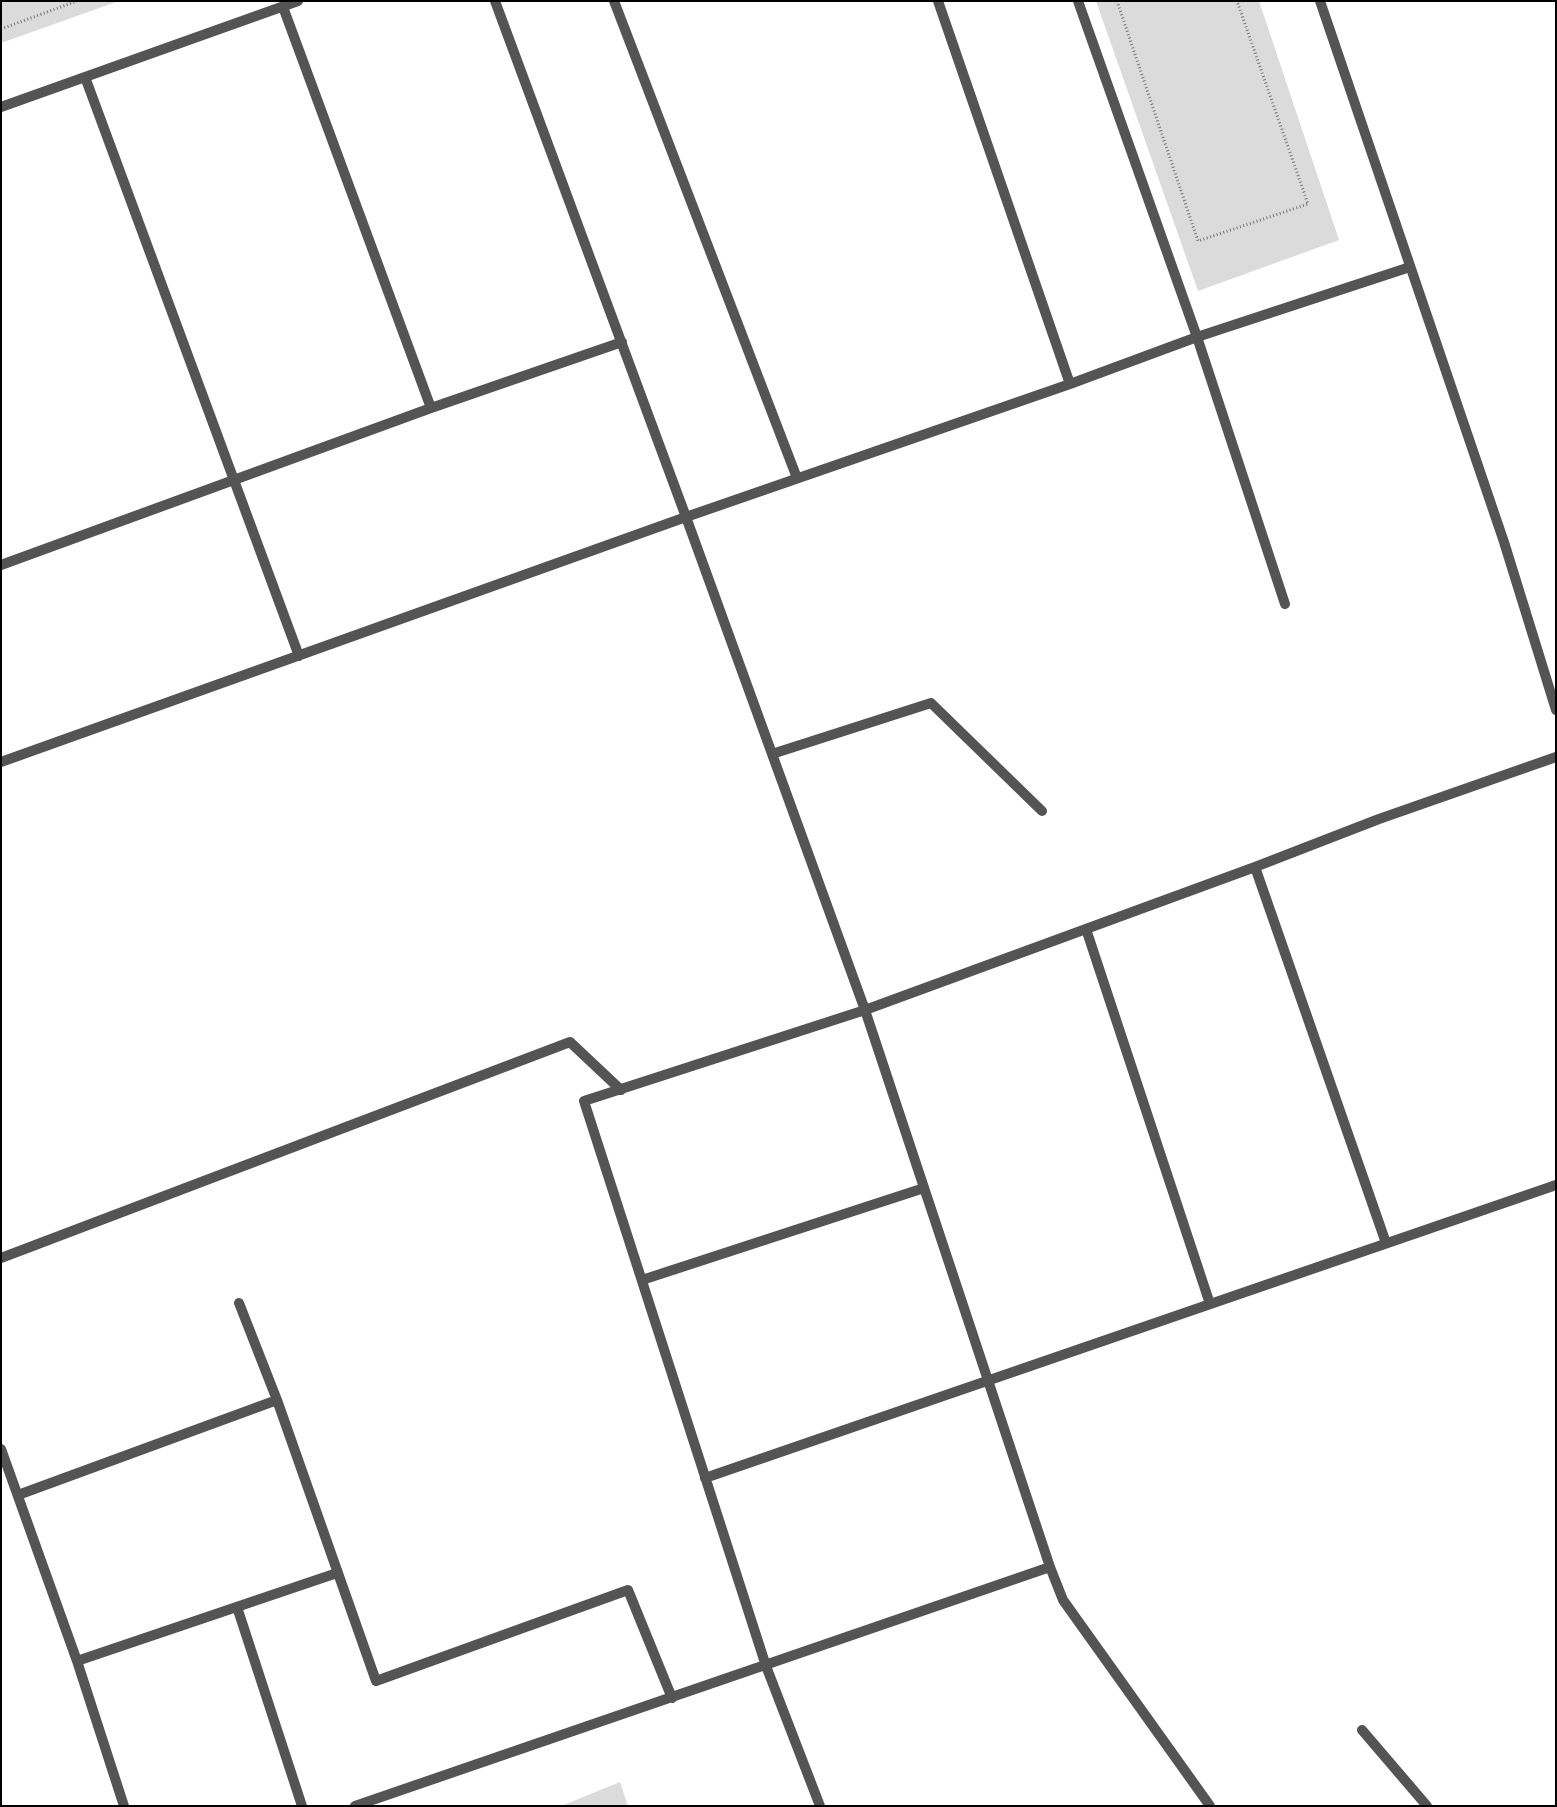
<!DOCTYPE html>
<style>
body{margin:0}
#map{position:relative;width:1557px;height:1807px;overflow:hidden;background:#fff;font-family:"PT Sans",sans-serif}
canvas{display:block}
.frame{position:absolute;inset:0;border:2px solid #000;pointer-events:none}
</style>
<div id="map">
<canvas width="1557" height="1807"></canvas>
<div class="frame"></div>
</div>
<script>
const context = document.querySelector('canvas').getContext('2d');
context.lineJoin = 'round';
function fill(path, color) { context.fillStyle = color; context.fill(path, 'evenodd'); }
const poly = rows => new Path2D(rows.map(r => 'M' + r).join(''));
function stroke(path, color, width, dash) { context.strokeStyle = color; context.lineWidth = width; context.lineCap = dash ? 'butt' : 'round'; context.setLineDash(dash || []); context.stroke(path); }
fill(poly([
 [1,1,119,1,1,43],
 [1096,1,1259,1,1339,240,1198,291],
 [620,1782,628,1806,561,1806]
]), '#dbdbdb');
stroke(poly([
 [1117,1,1198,241,1308,204,1237,1],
 [1,29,77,1]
]), '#767676', 3, [1, 2.5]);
stroke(poly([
 [614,1,797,478],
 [938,1,1070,384],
 [1078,1,1197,337,1285,604],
 [283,7,431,408],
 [85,77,299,656],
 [1,107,298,1],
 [1,565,431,408,622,342],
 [772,754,931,703,1042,811],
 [1,762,686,517,1070,384,1197,337,1410,267],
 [1255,867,1386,1243],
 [1086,929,1210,1304],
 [1,1258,570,1042,621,1090],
 [642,1280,924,1188],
 [239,1303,277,1400,376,1681,628,1590,672,1698],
 [1,1449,77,1661,124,1806],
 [705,1478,1556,1185],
 [18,1495,277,1400],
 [1050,1567,1063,1600,1210,1806],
 [237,1607,302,1806],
 [77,1661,337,1573],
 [1362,1730,1427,1806],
 [355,1806,1050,1567,865,1010,686,517,495,1],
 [820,1806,766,1666,584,1101,865,1010,1255,867,1379,819,1556,757]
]), '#545454', 10);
stroke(poly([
 [1320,1,1504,542,1556,710]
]), '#545454', 10);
</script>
